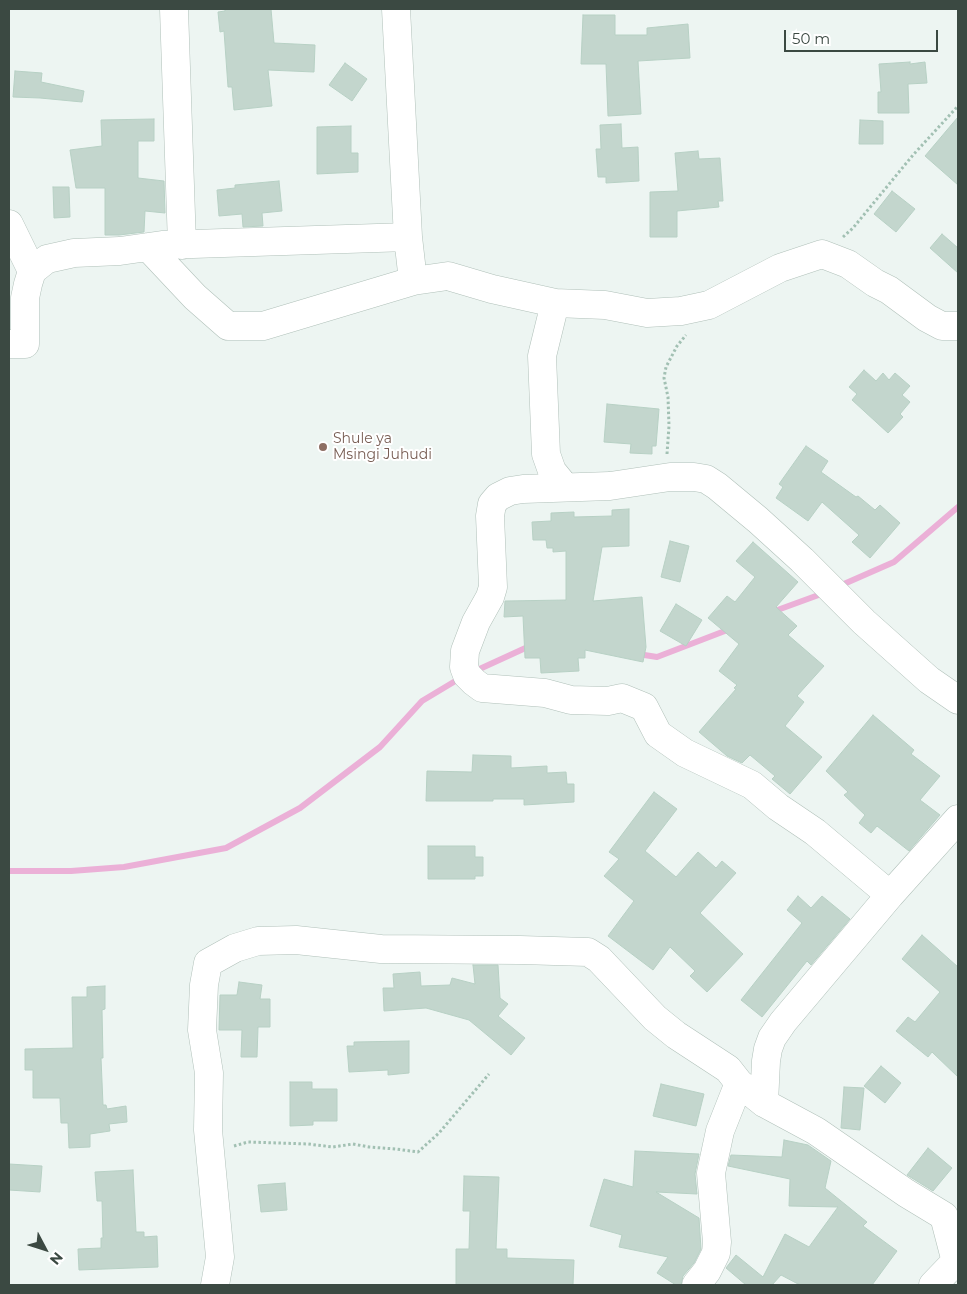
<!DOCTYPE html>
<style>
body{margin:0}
#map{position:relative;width:967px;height:1294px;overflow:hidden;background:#edf5f2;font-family:Montserrat,sans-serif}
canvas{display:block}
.frame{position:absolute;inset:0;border:10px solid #3b4942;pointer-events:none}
.north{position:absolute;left:20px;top:1224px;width:50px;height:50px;-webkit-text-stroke:4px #fff;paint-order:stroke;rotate:130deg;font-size:14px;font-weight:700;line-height:20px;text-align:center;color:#3b4942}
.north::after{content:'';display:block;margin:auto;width:18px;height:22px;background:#3b4942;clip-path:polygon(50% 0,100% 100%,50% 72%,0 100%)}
.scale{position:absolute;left:784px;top:30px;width:154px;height:22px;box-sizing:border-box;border:2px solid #3b4942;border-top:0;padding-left:6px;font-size:15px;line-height:18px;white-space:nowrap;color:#3b4942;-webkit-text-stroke:4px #fff;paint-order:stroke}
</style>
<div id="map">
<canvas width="967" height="1294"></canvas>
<div class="frame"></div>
<div class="north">N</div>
<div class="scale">50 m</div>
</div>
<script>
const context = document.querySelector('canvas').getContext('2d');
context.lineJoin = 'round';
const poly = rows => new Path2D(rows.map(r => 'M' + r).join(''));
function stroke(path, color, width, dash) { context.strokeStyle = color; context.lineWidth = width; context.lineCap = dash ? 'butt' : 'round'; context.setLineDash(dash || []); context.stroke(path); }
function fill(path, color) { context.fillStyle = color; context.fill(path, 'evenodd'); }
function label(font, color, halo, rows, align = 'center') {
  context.font = font + ' Montserrat,sans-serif'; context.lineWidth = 4; context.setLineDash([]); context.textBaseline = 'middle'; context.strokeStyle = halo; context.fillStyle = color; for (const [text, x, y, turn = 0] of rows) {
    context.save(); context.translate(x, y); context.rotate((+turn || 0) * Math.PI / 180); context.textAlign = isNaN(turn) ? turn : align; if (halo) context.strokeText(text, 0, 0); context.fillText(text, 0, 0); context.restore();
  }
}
stroke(poly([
 [837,587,894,562,958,507],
 [772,612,824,593],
 [638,654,657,657,730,629],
 [473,672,532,645],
 [9,871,71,871,124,867,226,848,300,808,380,747,422,701,462,677]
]), '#ebb0d7', 6);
const building = poly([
 [225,9,271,9,274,43,315,45,314,72,268,70,272,106,234,110,232,87,228,87,224,31,220,32,218,12,225,11,225,9],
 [583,15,615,15,615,35,647,35,647,28,688,24,690,58,638,61,641,114,608,116,606,64,581,64,583,15],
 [910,62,910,64,925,62,927,83,908,84,909,113,878,113,878,92,881,92,879,64,910,62],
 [345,63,367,79,352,101,329,85,345,63],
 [15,71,42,73,41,82,84,91,82,102,40,98,13,97,15,71],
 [958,117,958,185,925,156,958,117],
 [154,119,154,141,138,141,138,178,164,181,165,213,145,211,144,232,119,235,105,235,105,188,76,188,70,150,102,146,101,120,154,119],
 [860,120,883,121,883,144,859,144,860,120],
 [621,124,622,148,638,147,639,181,606,183,606,177,598,177,596,149,601,149,600,125,621,124],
 [351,126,351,153,358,153,358,172,317,174,317,127,351,126],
 [698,151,699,159,720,158,723,201,718,201,719,207,677,211,677,237,650,237,650,192,678,191,675,153,698,151],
 [279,181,282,211,262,213,263,226,243,227,242,214,219,216,217,190,235,188,235,185,279,181],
 [53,187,69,187,70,217,54,218,53,187],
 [892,191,915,209,896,232,874,214,892,191],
 [942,234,958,248,958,273,930,248,942,234],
 [864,370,876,381,883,373,889,380,895,373,910,386,902,395,910,402,900,414,903,417,888,433,852,400,857,394,849,387,864,370],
 [607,404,659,409,656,446,652,446,652,454,630,453,631,444,604,442,607,404],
 [806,446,828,461,821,472,856,497,858,496,875,510,880,505,900,523,870,558,852,542,859,535,822,502,808,521,776,498,783,487,779,484,806,446],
 [629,509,629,546,602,547,593,601,642,597,646,647,643,662,585,650,585,658,578,658,579,671,541,673,540,658,525,658,523,616,504,617,505,601,566,600,566,551,553,552,553,548,547,548,546,540,533,540,532,522,551,521,551,513,574,512,574,517,612,516,612,510,629,509],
 [670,541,689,546,680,582,661,577,670,541],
 [753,542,798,582,776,607,797,626,788,635,824,666,797,696,804,702,785,726,822,757,790,794,772,779,775,776,750,755,742,763,727,756,699,732,736,689,734,688,737,685,719,671,739,644,708,618,727,596,735,602,755,577,736,561,753,542],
 [676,604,702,620,686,646,660,631,676,604],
 [873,715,914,750,911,754,940,776,920,800,940,815,909,851,877,826,871,833,859,823,865,815,844,795,848,792,826,771,873,715],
 [473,755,511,756,511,768,547,766,547,773,566,772,567,784,574,784,574,802,524,805,524,799,493,799,493,801,426,801,427,771,472,772,473,755],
 [654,792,677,809,645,851,676,877,698,852,716,868,722,861,736,873,700,913,743,954,707,992,690,976,695,971,670,947,653,970,608,936,634,901,604,876,619,859,609,852,654,792],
 [428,846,475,846,475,857,483,857,483,876,475,876,475,879,428,879,428,846],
 [798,896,811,908,822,896,850,919,811,965,807,961,762,1017,741,1000,802,923,787,910,798,896],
 [922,935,958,967,958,1077,932,1052,928,1057,896,1031,908,1017,915,1022,940,992,902,959,922,935],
 [473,965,498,965,500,998,508,1004,498,1016,525,1038,511,1055,469,1020,426,1008,384,1011,383,988,394,988,393,974,420,972,421,986,450,985,452,978,475,984,473,965],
 [239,982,262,985,260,999,270,999,270,1027,258,1027,257,1057,241,1057,242,1030,219,1030,220,995,237,995,239,982],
 [105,986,105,1009,102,1010,103,1058,101,1058,103,1105,106,1105,107,1109,126,1106,127,1122,109,1124,110,1131,90,1134,90,1147,69,1148,68,1123,61,1123,60,1098,33,1098,33,1070,25,1070,25,1049,73,1048,72,997,87,997,87,987,105,986],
 [409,1041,409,1073,388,1075,388,1070,349,1072,347,1046,354,1046,354,1042,409,1041],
 [881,1066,901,1083,885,1103,864,1086,881,1066],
 [290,1082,312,1082,312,1089,337,1089,337,1121,313,1121,313,1125,290,1126,290,1082],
 [661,1084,704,1094,696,1126,653,1116,661,1084],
 [844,1087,864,1088,860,1130,841,1128,844,1087],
 [784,1140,808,1145,831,1161,825,1188,867,1222,863,1226,897,1251,872,1285,800,1285,781,1275,772,1285,746,1285,726,1268,736,1255,763,1277,785,1234,809,1247,838,1207,789,1206,790,1179,728,1166,731,1155,782,1157,784,1140],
 [928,1148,952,1168,933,1191,907,1175,928,1148],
 [635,1151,699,1154,695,1174,697,1194,656,1192,699,1218,701,1249,694,1263,683,1276,681,1285,676,1285,657,1273,668,1257,619,1247,622,1235,590,1226,604,1179,633,1187,635,1151],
 [9,1164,42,1166,40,1192,9,1190,9,1164],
 [133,1170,136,1232,144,1232,144,1237,157,1236,158,1267,79,1270,78,1249,101,1248,101,1238,103,1238,102,1201,97,1201,95,1172,133,1170],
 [464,1176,499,1177,496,1249,507,1249,507,1258,574,1260,573,1285,456,1285,456,1249,469,1249,470,1211,463,1211,464,1176],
 [285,1183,287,1210,261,1212,258,1185,285,1183]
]);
fill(building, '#c3d6cd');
stroke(building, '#b7d0c4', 1);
const minor = poly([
 [174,9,182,245],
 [396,9,408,237,413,281],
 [9,224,32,271],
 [148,247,195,297,228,326,263,326,413,281,448,276,492,289,555,303,605,305,647,313,681,311,709,305,780,268,822,254,848,264,875,283,889,290,927,318,942,326,958,326],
 [555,303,542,356,546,454,552,471,565,487],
 [9,344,25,344,25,298,28,284,32,271,47,259,74,253,120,251,162,245,408,237],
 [890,895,815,832,778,807,752,785,685,753,658,734,644,707,622,698,608,701,571,700,545,693,482,688,474,682,467,675,464,667,465,651,476,622,490,597,493,587,490,516,492,504,498,497,510,491,523,489,610,486,670,477,694,477,706,479,717,486,758,520,802,560,864,622,929,680,958,700],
 [764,1103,766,1061,768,1049,772,1038,783,1022,890,895,958,819],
 [215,1285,220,1257,208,1130,209,1073,202,1030,204,985,208,963,235,948,258,941,296,940,381,949,520,950,588,952,599,959,655,1018,676,1035,728,1069,739,1083,764,1103,816,1131,906,1193,944,1216,956,1262],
 [696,1285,707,1271,716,1253,717,1242,711,1173,720,1131,739,1083],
 [933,1285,958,1259]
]);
stroke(minor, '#b0c0b9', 29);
stroke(poly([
 [843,237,853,228,913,155,958,106],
 [667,454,669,426,668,397,664,378,666,367,677,346,686,335],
 [234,1146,248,1142,308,1144,333,1147,353,1144,369,1147,396,1149,418,1152,439,1133,489,1074]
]), '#a2c0b3', 3, [2.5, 2.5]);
stroke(minor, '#fff', 28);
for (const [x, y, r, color] of [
 [323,447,5,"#8d6e63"]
]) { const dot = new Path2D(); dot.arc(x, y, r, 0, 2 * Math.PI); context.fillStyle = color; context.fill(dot); stroke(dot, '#fff', 2); }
label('14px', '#785e54', '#fff', [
 ["Shule ya",333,439],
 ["Msingi Juhudi",333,455]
], 'left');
</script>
